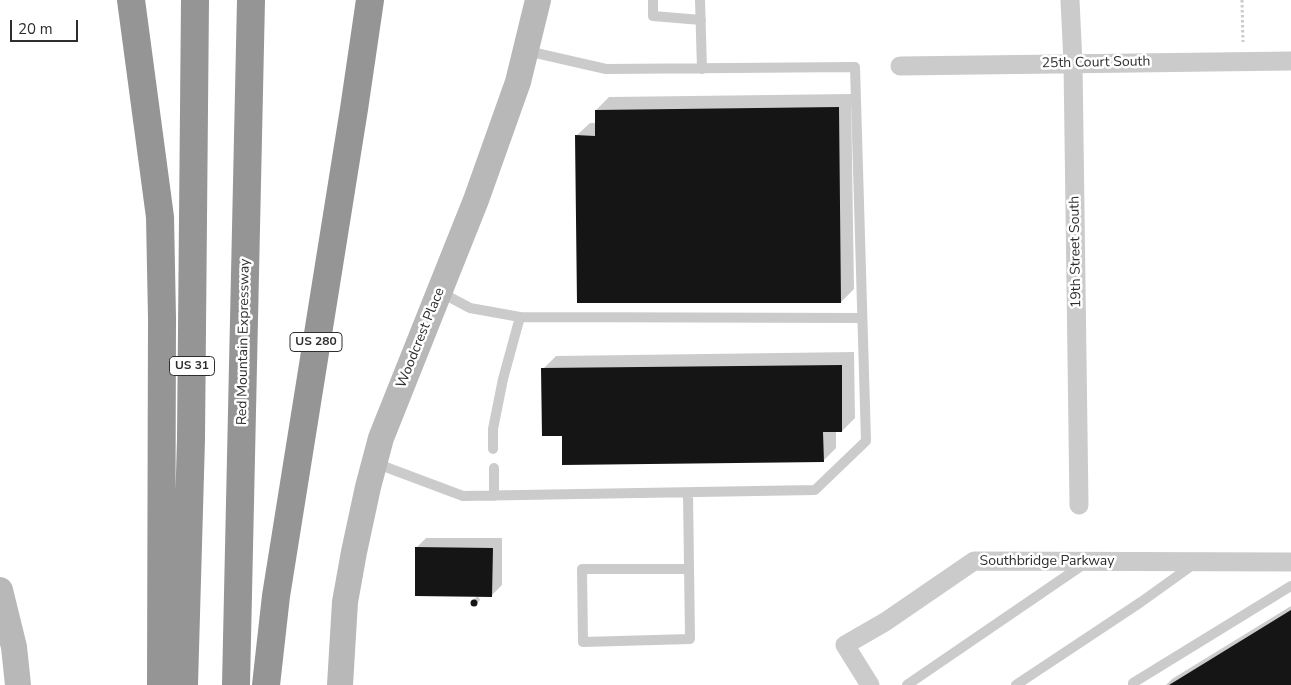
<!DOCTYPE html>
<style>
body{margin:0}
#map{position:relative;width:1291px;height:685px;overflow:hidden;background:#fff;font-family:"Nunito Sans",sans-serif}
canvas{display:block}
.scale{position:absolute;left:10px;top:20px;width:68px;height:22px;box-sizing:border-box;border:2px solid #2e2e2e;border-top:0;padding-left:6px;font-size:15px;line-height:18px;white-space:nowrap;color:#2e2e2e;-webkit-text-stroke:4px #fff;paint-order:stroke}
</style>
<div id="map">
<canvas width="1291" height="685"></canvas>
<div class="scale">20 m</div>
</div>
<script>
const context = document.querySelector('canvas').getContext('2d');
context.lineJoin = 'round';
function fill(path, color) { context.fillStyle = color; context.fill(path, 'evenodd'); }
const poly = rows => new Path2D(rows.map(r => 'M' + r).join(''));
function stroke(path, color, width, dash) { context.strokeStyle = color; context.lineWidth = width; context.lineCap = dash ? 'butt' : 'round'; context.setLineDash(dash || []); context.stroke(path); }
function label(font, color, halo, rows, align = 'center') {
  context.font = font + ' "Nunito Sans",sans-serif'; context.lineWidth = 5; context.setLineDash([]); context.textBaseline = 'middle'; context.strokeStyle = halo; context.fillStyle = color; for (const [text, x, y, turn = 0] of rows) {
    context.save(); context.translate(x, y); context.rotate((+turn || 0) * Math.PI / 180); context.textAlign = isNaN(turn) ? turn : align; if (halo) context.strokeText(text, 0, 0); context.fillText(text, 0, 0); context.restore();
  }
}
fill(poly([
 [851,94,854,289,841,302,576,136,590,123,596,123,596,110,609,97],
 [854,352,855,418,842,431,836,431,836,448,823,461,563,435,543,369,556,356],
 [426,538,502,538,502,585,492,595,416,548],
 [478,596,480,600,476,605,473,604,473,600],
 [1291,606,1291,685,1166,685,1172,679]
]), '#0003');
fill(poly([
 [839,107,841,303,577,303,575,135,595,136,595,110],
 [842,365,842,432,823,432,824,462,562,465,562,436,542,436,541,368],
 [415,547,493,548,492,597,415,596],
 '470.5 603a3.5 3.5 0 1 1 7 0a3.5 3.5 0 1 1-7 0Z',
 [1291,610,1291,685,1169,685]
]), '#151515');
stroke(poly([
 [1242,0,1243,42]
]), '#cbcbcb', 3, [2.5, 2.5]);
stroke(poly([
 [653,0,653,16,701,20],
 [700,0,702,69],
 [440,292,470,308,520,317],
 [493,449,493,429,503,379,520,317,862,318],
 [375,463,463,496,815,490,866,441,855,67,606,69,527,51],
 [494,468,494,496],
 [688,493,690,639,583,642,582,569,689,569],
 [907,685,1084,564],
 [1016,685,1141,602,1194,564],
 [1133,685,1133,683,1291,586]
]), '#cbcbcb', 10);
stroke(poly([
 [1070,0,1073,63,1079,505],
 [900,66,1291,61],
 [870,685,845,645,885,622,974,561,1291,562]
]), '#cbcbcb', 19);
stroke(poly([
 [0,590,14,647,18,685],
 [340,685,345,602,354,552,368,487,381,438,476,200,518,82,538,0]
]), '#b8b8b8', 26);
stroke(poly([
 [131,0,160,217,162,318,161,685],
 [184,685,191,439,195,0],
 [236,685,251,0],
 [266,685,276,596,354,109,370,0]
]), '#959595', 28);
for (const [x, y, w] of [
 [316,342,52],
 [192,366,45]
]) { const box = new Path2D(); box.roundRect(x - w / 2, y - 9.5, w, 19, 4); context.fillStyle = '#fff'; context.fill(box); stroke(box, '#2e2e2e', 1); }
label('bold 12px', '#2e2e2e', null, [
 ["US 280",316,342],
 ["US 31",192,366]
]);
label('14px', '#2e2e2e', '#fff', [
 ["25th Court South",1096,63,-1],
 ["19th Street South",1076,252,-91],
 ["Woodcrest Place",421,338,-68],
 ["Red Mountain Expressway",244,342,-89],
 ["Southbridge Parkway",1047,562]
]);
</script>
